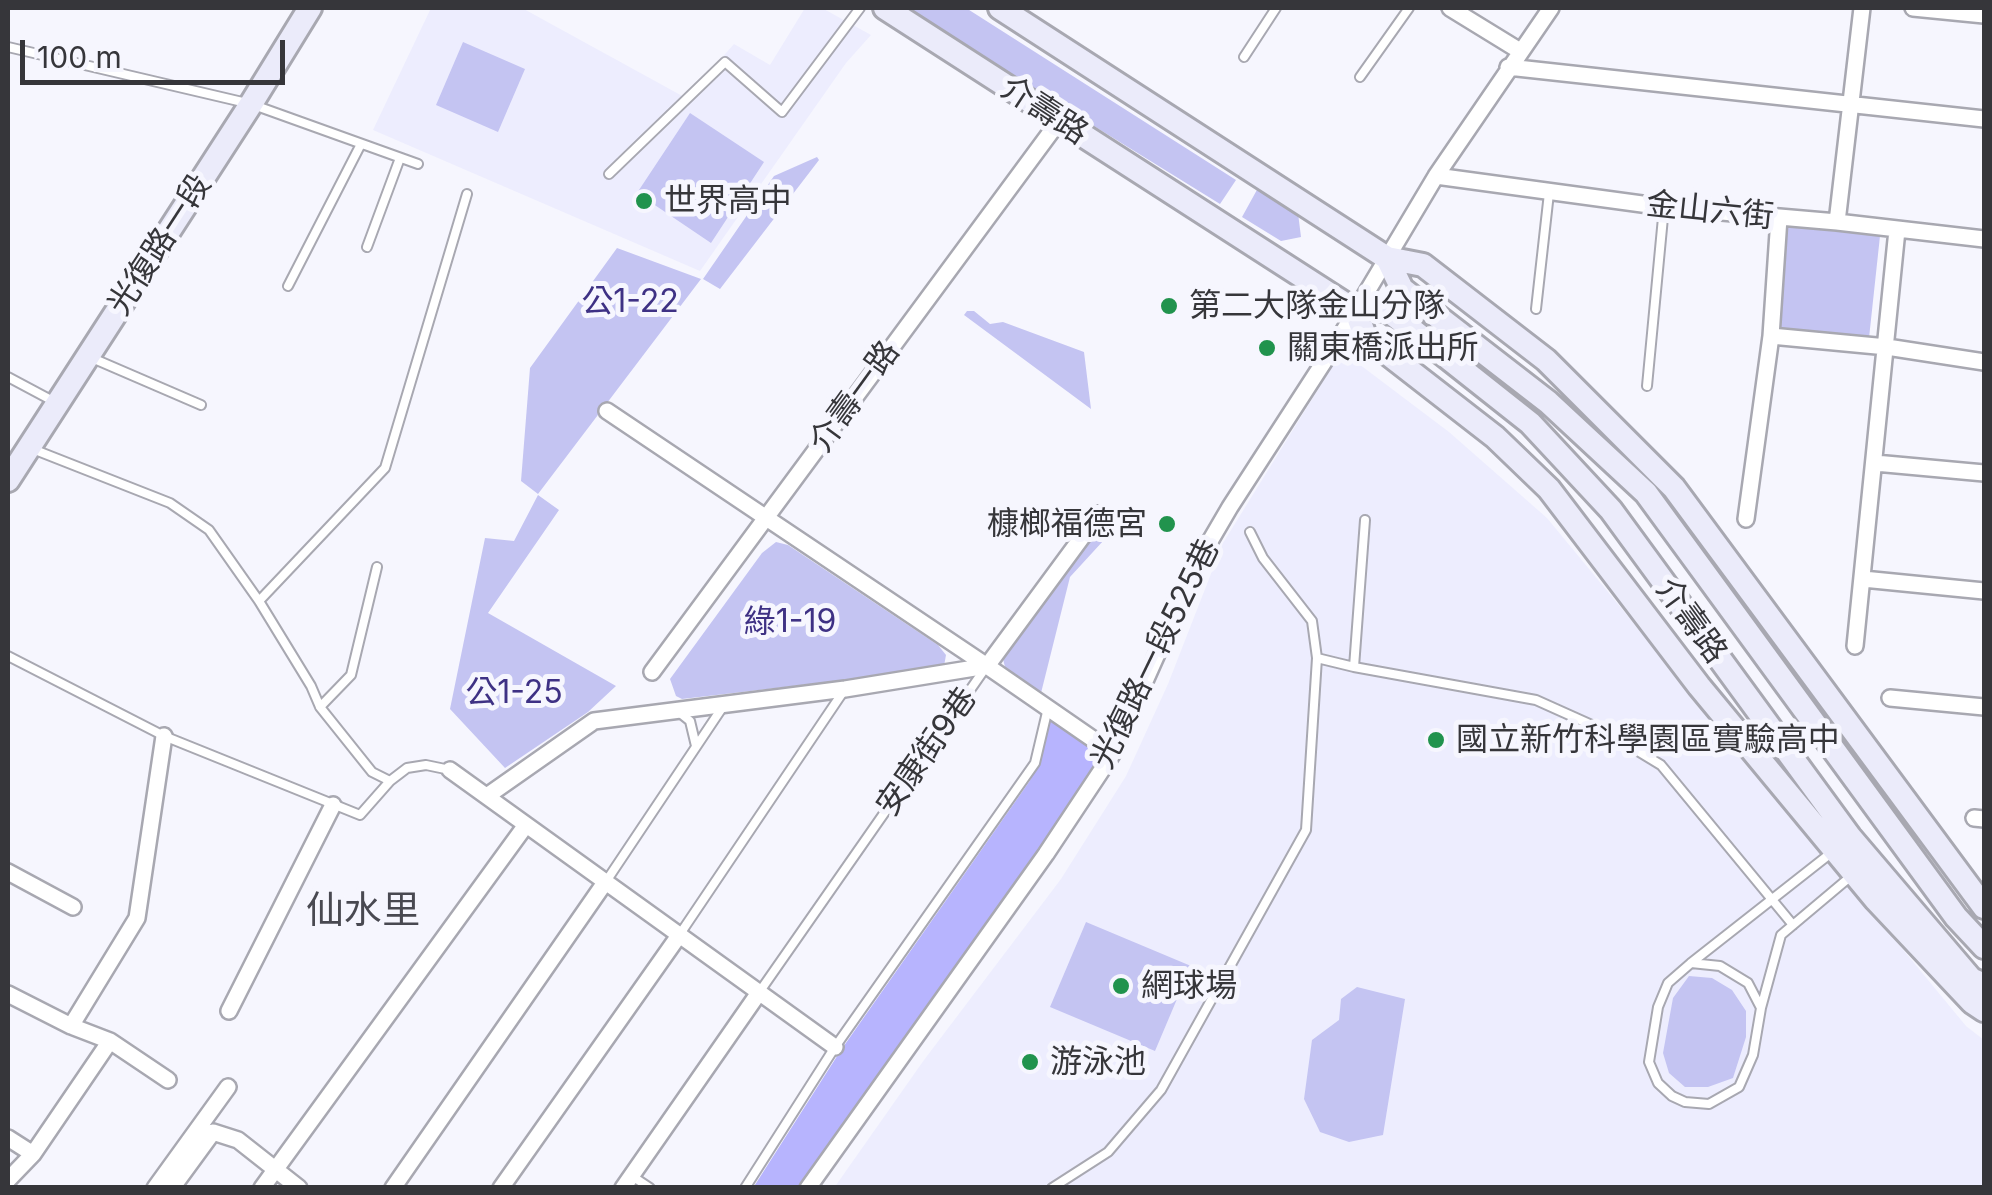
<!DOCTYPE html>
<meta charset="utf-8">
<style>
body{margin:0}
#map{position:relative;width:1992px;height:1195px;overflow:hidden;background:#f6f6fe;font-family:Inter,sans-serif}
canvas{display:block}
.frame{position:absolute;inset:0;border:10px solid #36363a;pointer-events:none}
.scale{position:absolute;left:20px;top:40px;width:265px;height:45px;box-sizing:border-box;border:5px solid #36363a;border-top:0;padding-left:12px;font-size:30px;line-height:35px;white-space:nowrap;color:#36363a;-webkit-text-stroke:8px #f6f6fe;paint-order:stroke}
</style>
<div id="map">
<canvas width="1992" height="1195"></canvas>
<div class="frame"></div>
<div class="scale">100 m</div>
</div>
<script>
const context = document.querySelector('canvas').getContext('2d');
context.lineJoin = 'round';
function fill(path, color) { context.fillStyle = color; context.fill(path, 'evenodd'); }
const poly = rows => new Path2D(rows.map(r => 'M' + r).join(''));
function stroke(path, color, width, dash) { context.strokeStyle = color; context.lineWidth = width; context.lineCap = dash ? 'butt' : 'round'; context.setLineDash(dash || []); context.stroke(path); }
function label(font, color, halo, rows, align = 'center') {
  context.font = font + ' Inter,"Noto Sans TC",sans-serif'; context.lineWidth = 10; context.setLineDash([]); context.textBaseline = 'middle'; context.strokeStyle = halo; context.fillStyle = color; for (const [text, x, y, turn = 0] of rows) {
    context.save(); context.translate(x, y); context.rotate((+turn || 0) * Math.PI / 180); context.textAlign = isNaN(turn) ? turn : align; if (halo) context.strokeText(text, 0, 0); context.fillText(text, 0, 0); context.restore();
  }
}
fill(poly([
 [431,8,522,8,686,98,734,44,770,65,805,8,822,8,871,35,846,63,700,271,373,130],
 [1338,357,1351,358,1449,432,1547,518,1966,1026,1984,1040,1984,1187,834,1188,924,1060,1061,879,1126,776,1168,684,1223,543]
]), '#ededfe');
fill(poly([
 [908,8,966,8,1236,180,1220,204,908,11],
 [463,42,525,69,498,132,436,105],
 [690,113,764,162,711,243,637,193],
 [817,157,819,160,720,289,703,279,774,176],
 [1258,188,1298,213,1301,237,1281,241,1242,217],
 [1786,226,1880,236,1869,338,1775,328],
 [617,248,701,279,538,494,521,481,530,368],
 [967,311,974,311,990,324,1003,322,1084,352,1091,409,964,315],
 [538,495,559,510,488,613,616,686,588,712,505,768,450,709,485,538,514,541],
 [1110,514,1115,516,1115,528,1070,577,1041,693,1005,667,1002,655,1097,525],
 [776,542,788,545,938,645,946,655,944,666,939,669,682,699,676,696,670,679,762,553],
 [1086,922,1191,966,1155,1051,1050,1007],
 [1689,976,1712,978,1732,990,1746,1011,1746,1037,1733,1078,1708,1087,1685,1087,1669,1073,1663,1053,1673,998],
 [1357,987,1405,999,1383,1135,1349,1142,1320,1132,1304,1099,1312,1040,1339,1020,1341,999]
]), '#c4c4f2');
fill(poly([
 [1050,719,1105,753,1041,850,802,1187,753,1188,841,1050,1029,782,1039,765]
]), '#b7b4fe');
const lane = poly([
 [8,47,251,104,418,164],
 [1244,57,1276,8],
 [1360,77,1409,8],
 [609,174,725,62,782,112,860,8],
 [367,247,400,158],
 [288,286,361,144],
 [1536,309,1549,193],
 [92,358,201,405],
 [8,377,53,401],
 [1647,386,1664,207],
 [30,448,170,503,209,530,259,601,311,686,320,707,372,772,390,781,407,768,426,765,450,770],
 [1365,520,1354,667,1536,700,1605,731,1661,765,1793,925],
 [259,601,385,468,467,194],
 [8,656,164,736,360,815,390,781],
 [1317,658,1354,667],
 [320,707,351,675,377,567],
 [680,713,690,721,696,746],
 [607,880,724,705],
 [680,934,845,689],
 [1691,963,1720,966,1748,983,1761,1008,1753,1055,1739,1087,1709,1104,1685,1102,1672,1096,1658,1083,1649,1062,1658,1007,1668,983,1691,963],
 [1691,963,1831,853],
 [758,994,984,670],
 [1761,1008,1781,935,1850,877],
 [632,1176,650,1188],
 [745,1188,835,1047,1035,763,1048,708],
 [1052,1188,1108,1152,1161,1090,1306,830,1317,658,1312,621,1263,558,1250,532]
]);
const street = poly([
 [1450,8,1520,51],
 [1913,8,1984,15],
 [1508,67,1984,119],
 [1436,176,1664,207,1837,222,1984,239],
 [1837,222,1862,8],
 [1771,336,1887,347,1984,362],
 [607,411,987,666,1099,514],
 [1875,463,1984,473],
 [1746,519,1771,336,1779,218],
 [1863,579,1984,591],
 [1855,646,1897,230],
 [652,672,1059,121],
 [1890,698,1984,707],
 [450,770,835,1047],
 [487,796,594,721,845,689,987,666,1113,753],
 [1974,818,1984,819],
 [8,872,73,907],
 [8,994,71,1026,110,1041,168,1080],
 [229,1011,333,805],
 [71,1026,137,918,164,736],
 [8,1138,33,1154],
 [8,1180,33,1154,110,1041],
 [155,1188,228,1087],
 [172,1188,213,1132,238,1140,299,1188],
 [262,1188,526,825],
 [393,1188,606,881],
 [501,1188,680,934],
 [623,1188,758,994],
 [808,1188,1046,854,1113,753,1199,560,1230,507,1340,337,1436,176,1551,8]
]);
const secondary = poly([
 [885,8,1356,311,1386,309,1530,423,1611,510,1850,837,1971,979,1984,985],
 [1000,8,1387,258,1423,265,1546,360,1674,488,1984,907],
 [1387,258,1402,289,1548,402,1646,493,1956,917,1984,947],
 [1356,311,1365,336,1495,437,1549,489,1699,686,1876,900,1972,1002,1984,1010],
 [8,480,251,104,310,8]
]);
stroke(lane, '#a8a8b1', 12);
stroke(street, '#a8a8b1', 20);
stroke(secondary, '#a8a8b1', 28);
stroke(lane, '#fff', 8);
stroke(street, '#fff', 15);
stroke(secondary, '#ebebfa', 22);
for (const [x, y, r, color] of [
 [644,201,10,"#21934d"],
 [1169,306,10,"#21934d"],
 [1267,348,10,"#21934d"],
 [1167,524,10,"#21934d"],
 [1436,740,10,"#21934d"],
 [1121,986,10,"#21934d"],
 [1030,1062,10,"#21934d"]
]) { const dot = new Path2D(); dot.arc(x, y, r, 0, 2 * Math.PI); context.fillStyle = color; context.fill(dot); stroke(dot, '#f6f6fe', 4); }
label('32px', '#36363a', '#f6f6fe', [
 ["介壽路",1044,111,33],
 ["金山六街",1710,211,6],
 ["光復路一段",160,245,-57],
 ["介壽一路",855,397,-54],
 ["介壽路",1691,621,54],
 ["光復路一段525巷",1156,654,-64],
 ["安康街9巷",927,752,-55]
]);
label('32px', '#36363a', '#f6f6fe', [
 ["世界高中",664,201],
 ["第二大隊金山分隊",1189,306],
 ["關東橋派出所",1287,348],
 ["槺榔福德宮",1147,524,"right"],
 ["國立新竹科學園區實驗高中",1456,740],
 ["網球場",1141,986],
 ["游泳池",1050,1062]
], 'left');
label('32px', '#3e3184', '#f6f6fe', [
 ["公1-22",630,302],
 ["綠1-19",790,622],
 ["公1-25",514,693]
]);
label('38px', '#494951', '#f6f6fe', [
 ["仙水里",363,912]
]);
</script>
